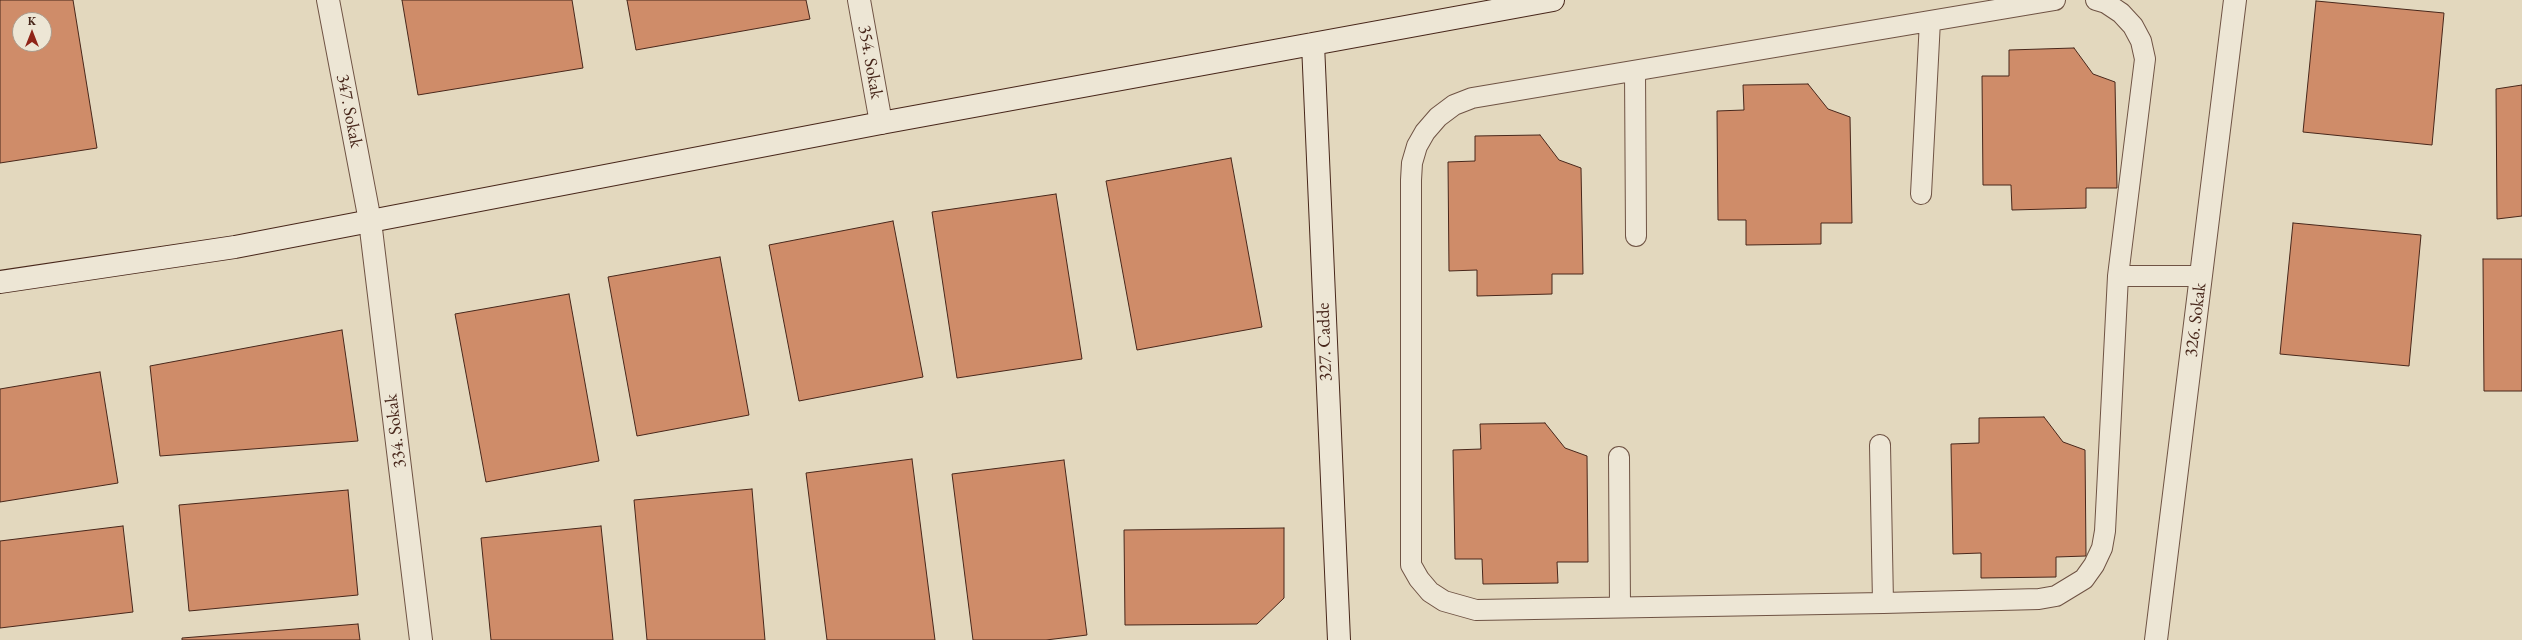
<!DOCTYPE html>
<style>
body{margin:0}
#map{position:relative;width:2522px;height:640px;overflow:hidden;background:#e3d8be;font-family:"EB Garamond",serif}
canvas{display:block}
.north{position:absolute;left:12px;top:12px;width:40px;height:40px;box-sizing:border-box;background:#ede6d5;border:1px solid #ab9a8b;border-radius:50%;rotate:0deg;font-size:11px;font-weight:700;line-height:16px;text-align:center;color:#48271b}
.north::after{content:'';display:block;margin:auto;width:14px;height:18px;background:#8f2418;clip-path:polygon(50% 0,100% 100%,50% 72%,0 100%)}
</style>
<div id="map">
<canvas width="2522" height="640"></canvas>
<div class="north">K</div>
</div>
<script>
const context = document.querySelector('canvas').getContext('2d');
context.lineJoin = 'round';
function fill(path, color) { context.fillStyle = color; context.fill(path, 'evenodd'); }
const poly = rows => new Path2D(rows.map(r => 'M' + r).join(''));
function stroke(path, color, width, dash) { context.strokeStyle = color; context.lineWidth = width; context.lineCap = dash ? 'butt' : 'round'; context.setLineDash(dash || []); context.stroke(path); }
function label(font, color, halo, rows, align = 'center') {
  context.font = font + ' "EB Garamond",serif'; context.lineWidth = 4; context.setLineDash([]); context.textBaseline = 'middle'; context.strokeStyle = halo; context.fillStyle = color; for (const [text, x, y, turn = 0] of rows) {
    context.save(); context.translate(x, y); context.rotate((+turn || 0) * Math.PI / 180); context.textAlign = isNaN(turn) ? turn : align; if (halo) context.strokeText(text, 0, 0); context.fillText(text, 0, 0); context.restore();
  }
}
const building = poly([
 [0,0,73,0,97,148,0,163,0,0],
 [20,20,44,20,44,44,20,44,20,20],
 [402,0,572,0,583,68,418,95,402,0],
 [627,0,806,0,810,19,636,50,627,0],
 [2316,1,2444,13,2432,145,2303,132,2316,1],
 [2074,48,2093,74,2115,82,2117,188,2086,188,2086,208,2012,210,2011,185,1983,185,1982,76,2009,76,2009,50,2074,48],
 [1808,84,1828,109,1850,117,1852,223,1821,223,1821,244,1746,245,1746,220,1718,220,1717,111,1744,110,1743,85,1808,84],
 [2522,85,2522,216,2497,219,2496,89,2522,85],
 [1540,135,1559,160,1581,168,1583,274,1552,274,1552,294,1477,296,1477,270,1449,271,1448,162,1475,161,1475,136,1540,135],
 [1231,158,1262,327,1137,350,1106,181,1231,158],
 [1056,194,1082,359,957,378,932,212,1056,194],
 [893,221,923,377,799,401,769,245,893,221],
 [2293,223,2421,235,2409,366,2280,354,2293,223],
 [720,257,749,415,637,436,608,277,720,257],
 [2483,259,2522,259,2522,391,2484,391,2483,259],
 [569,294,599,461,486,482,455,314,569,294],
 [342,330,358,441,160,456,150,366,342,330],
 [100,372,118,483,0,502,0,389,100,372],
 [2044,417,2063,442,2085,450,2086,556,2056,557,2056,577,1981,578,1981,553,1953,554,1951,444,1979,443,1979,418,2044,417],
 [1545,423,1565,448,1587,456,1588,562,1557,562,1558,583,1483,584,1482,559,1455,559,1453,450,1481,449,1480,424,1545,423],
 [912,459,935,640,827,640,806,473,912,459],
 [1064,460,1087,635,1046,640,973,640,952,474,1064,460],
 [752,489,765,640,647,640,634,500,752,489],
 [348,490,358,595,189,611,179,505,348,490],
 [123,526,133,612,0,628,0,541,123,526],
 [601,526,613,640,491,640,481,538,601,526],
 [1284,528,1284,598,1257,624,1125,625,1124,530,1284,528],
 [358,624,360,640,182,640,182,638,358,624]
]);
fill(building, '#cf8c69');
stroke(building, '#48271b', 1);
const lane = poly([
 [2055,0,1472,98,1454,105,1438,117,1425,132,1417,146,1412,163,1411,180,1411,565,1419,579,1430,592,1444,601,1476,610,1883,603,2039,599,2056,596,2084,579,2094,565,2102,548,2105,531,2118,276,2145,59,2141,41,2133,26,2121,13,2106,3,2096,0],
 [1635,71,1636,236],
 [1921,194,1930,21],
 [2118,276,2201,276],
 [1880,445,1883,603],
 [1619,457,1620,607]
]);
const street = poly([
 [328,0,370,221,421,640],
 [859,0,881,123],
 [2156,640,2235,0]
]);
const secondary = poly([
 [1313,44,1339,640],
 [0,282,235,247,881,123,1553,0]
]);
stroke(lane, '#6f5344', 22);
stroke(street, '#6f5344', 24);
stroke(secondary, '#48271b', 24);
stroke(lane, '#ede6d5', 20);
stroke(street, '#ede6d5', 22);
stroke(secondary, '#ede6d5', 22);
label('18px', '#48271b', '#ede6d5', [
 ["354. Sokak",870,62,80],
 ["347. Sokak",349,111,79],
 ["326. Sokak",2196,320,-83],
 ["327. Cadde",1325,342,-92],
 ["334. Sokak",396,431,-97]
]);
</script>
